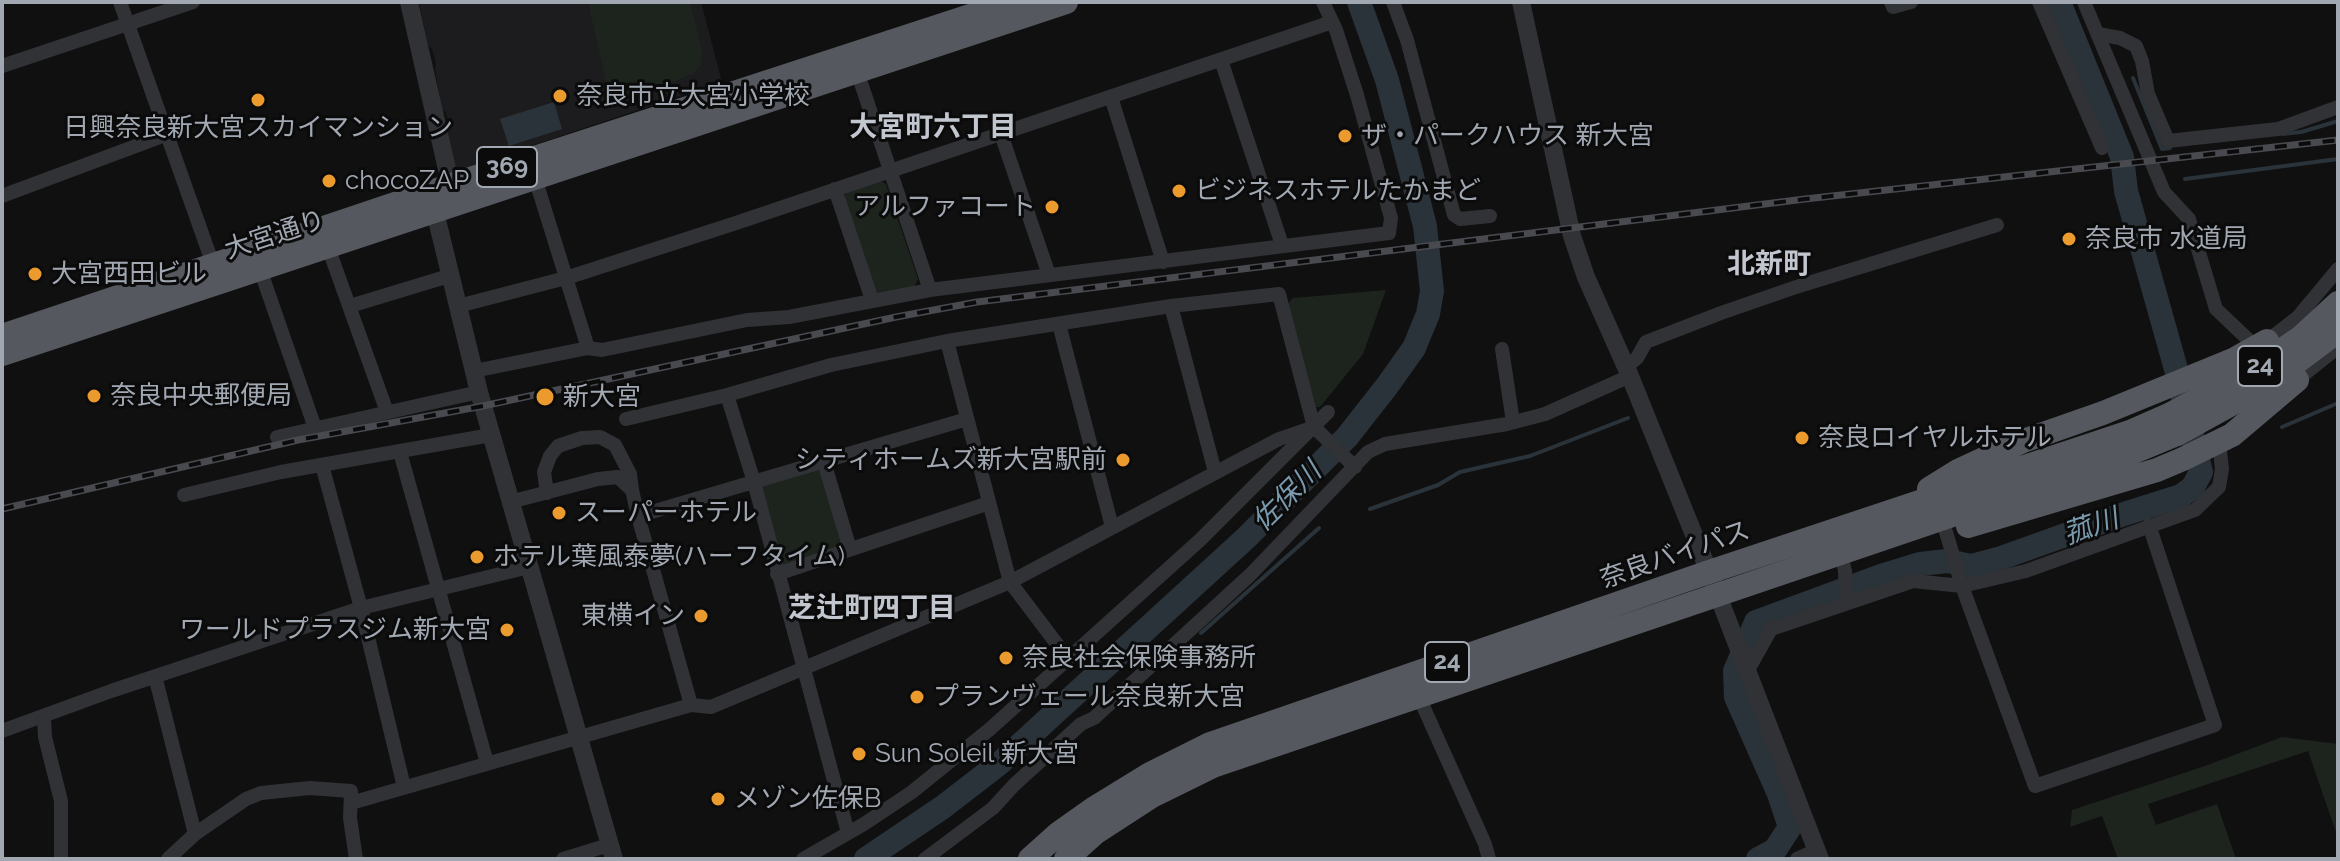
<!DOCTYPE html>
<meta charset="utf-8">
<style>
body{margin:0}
#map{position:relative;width:2340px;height:861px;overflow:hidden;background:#101011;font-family:Raleway,sans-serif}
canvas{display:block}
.frame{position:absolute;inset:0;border:4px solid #a1a8b2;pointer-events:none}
</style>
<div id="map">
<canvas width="2340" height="861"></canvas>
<div class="frame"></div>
</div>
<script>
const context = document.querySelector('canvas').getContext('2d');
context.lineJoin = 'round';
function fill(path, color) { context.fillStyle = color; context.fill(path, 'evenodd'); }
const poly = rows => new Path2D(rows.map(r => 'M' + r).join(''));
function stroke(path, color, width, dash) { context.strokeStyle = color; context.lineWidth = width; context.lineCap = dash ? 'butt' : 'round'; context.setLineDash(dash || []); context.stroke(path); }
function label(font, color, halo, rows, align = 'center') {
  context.font = font + ' Raleway,"Noto Sans JP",sans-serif'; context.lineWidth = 6; context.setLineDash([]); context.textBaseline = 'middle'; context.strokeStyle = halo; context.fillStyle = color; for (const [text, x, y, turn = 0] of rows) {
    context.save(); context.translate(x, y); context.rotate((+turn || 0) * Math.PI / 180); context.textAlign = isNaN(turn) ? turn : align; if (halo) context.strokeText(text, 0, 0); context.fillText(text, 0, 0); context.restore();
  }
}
fill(poly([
 [419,2,701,2,722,82,456,171,446,129,449,126,446,112,442,110,435,69,436,64,432,49,428,45]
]), '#1c1c1e');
fill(poly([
 [588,2,690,2,702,50,701,65,695,72,672,83,668,88,652,85,610,97,605,96,602,87,607,85],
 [879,180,886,184,918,279,914,287,879,294,872,289,842,200,846,192],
 [1386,290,1363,354,1320,407,1316,407,1287,305,1293,298],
 [821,468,843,548,780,565,759,491,763,484],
 [2282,737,2338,744,2338,838,2308,751,2148,804,2156,825,2217,804,2236,859,2118,859,2102,816,2070,827,2072,810,2205,766]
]), '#1c241d');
fill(poly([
 [554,102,562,129,509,146,500,119]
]), '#2a3339');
stroke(poly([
 [2133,78,2162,149,2170,148],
 [2282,134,2301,132,2338,121],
 [2185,179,2338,159],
 [2282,427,2338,403],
 [1370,509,1438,485,1460,472,1530,456,1628,418],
 [1201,633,1319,528]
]), '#2a3339', 4);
stroke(poly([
 [866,859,943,807,1000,763,1246,538,1347,437,1387,386,1414,348,1428,314,1432,291,1425,226,1387,80,1359,2],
 [1758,859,1775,850,1790,827,1779,794,1736,697,1735,671,1756,622,1881,576,1920,564,1947,561,1971,566,2001,558,2124,514,2181,496,2193,487,2201,472,2176,369,2126,191,2122,157,2059,2]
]), '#2a3339', 24);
stroke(poly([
 [120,2,215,270],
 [1393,2,1407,40,1454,215,1460,219,1490,216],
 [1891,2,1893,7,1911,2],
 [2039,2,2102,148],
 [2084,2,2164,192,2189,219,2216,309,2256,347],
 [2098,34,2120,38,2136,46,2142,61,2148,94,2168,141,2278,129,2338,107],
 [1221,60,1282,245],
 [2,66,193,2],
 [857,71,930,290],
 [1111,97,1163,262],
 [1001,134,1049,275],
 [535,178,588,348],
 [835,189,872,300],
 [2,196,168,134],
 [328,247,387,412],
 [260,269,315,428],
 [350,306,452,275],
 [458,306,566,278,736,223,1332,22],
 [1171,306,1215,472],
 [1059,324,1112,527],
 [947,341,1010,582,1069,660],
 [2270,345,2267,341,2298,317,2338,269],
 [1502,349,1513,422],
 [1626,367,1637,358,1646,342,1721,313,1799,286,1997,225],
 [474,371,588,348,602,350,747,320,789,317,930,290,1389,233,1391,218,1357,95,1336,30,1323,2],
 [2293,374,2297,380,2338,347],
 [727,395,754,482,848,833],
 [626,419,727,395,831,365,947,341,1171,306,1279,294,1314,427,1355,467],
 [277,437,479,392],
 [400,452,487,763],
 [824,462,850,549],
 [322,465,361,608,404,787],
 [547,493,544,472,550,456,558,446,582,438,600,437,615,445,630,474,632,490],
 [184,495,281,472,491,435],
 [510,502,598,479,618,477,632,490,638,516,967,419],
 [638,516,691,705],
 [1946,532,1962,586,2035,786,2215,725,2149,525],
 [1841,554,1845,571,1846,604],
 [777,574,989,503],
 [1748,670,1771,629,1913,581,1962,586,2026,571,2195,510,2219,487,2222,469,2219,442],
 [155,676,195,834],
 [1419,697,1485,844,1489,859],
 [44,716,45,737,61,801,61,859],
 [2,731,111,691,361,608,529,567],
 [351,803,691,705,711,707,1010,582,1279,439,1314,427],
 [168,859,195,834,246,799,261,793,310,788,351,791,350,818,356,859],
 [563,859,609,845],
 [803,859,864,824,912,792,990,729,1200,540,1328,412],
 [925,859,993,808,1014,785,1081,724,1094,718,1250,575,1368,452,1385,444,1507,424,1545,414,1630,376],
 [1797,859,1817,850]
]), '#313236', 14);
stroke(poly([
 [409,2,449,178,449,186,435,212,479,392,614,859],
 [1521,2,1572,236,1586,277,1630,376,1709,572,1820,859]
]), '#313236', 18);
stroke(poly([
 [2,336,449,186,1013,2],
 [2,354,1066,2],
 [1929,489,1958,471,2023,441,2103,413,2235,359,2267,341],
 [1968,526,2157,470,2183,459,2232,435,2297,380],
 [1030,859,1059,833,1093,809,1150,774,1210,744,1709,572,2130,432,2171,414],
 [1066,859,1095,833,1152,796,1213,766,2112,461,2177,434]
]), '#55585e', 24);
const rail = poly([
 [2,509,298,440,483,406,896,317,977,302,1805,199,2338,140]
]);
stroke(rail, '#484a4f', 7);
stroke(rail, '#0b0b0c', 4, [12]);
stroke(poly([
 [2171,414,2260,365,2300,338,2338,303],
 [2177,434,2266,385,2338,331]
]), '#55585e', 24);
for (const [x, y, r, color] of [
 [560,96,8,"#eb9a2e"],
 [258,100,8,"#eb9a2e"],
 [1345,136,8,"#eb9a2e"],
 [329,181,8,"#eb9a2e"],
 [1179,191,8,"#eb9a2e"],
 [1052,207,8,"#eb9a2e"],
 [2069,239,8,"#eb9a2e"],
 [35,274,8,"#eb9a2e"],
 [94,396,8,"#eb9a2e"],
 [545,397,10,"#eb9a2e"],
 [1802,438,8,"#eb9a2e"],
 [1123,460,8,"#eb9a2e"],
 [559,513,8,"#eb9a2e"],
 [477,557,8,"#eb9a2e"],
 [701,616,8,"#eb9a2e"],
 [507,630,8,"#eb9a2e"],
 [1006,658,8,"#eb9a2e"],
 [917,697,8,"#eb9a2e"],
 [859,754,8,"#eb9a2e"],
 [718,799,8,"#eb9a2e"]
]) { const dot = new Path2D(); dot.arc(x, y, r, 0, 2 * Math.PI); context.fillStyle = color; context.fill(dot); stroke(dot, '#0b0b0c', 3); }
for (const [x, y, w] of [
 [507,167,60],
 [2260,366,44],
 [1447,662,44]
]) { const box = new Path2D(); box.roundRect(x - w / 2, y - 20, w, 40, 6); context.fillStyle = '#0b0b0c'; context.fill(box); stroke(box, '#a1a8b2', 2); }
label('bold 24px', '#a1a8b2', null, [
 ["369",507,167],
 ["24",2260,366],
 ["24",1447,662]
]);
label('26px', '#a1a8b2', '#0b0b0c', [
 ["奈良市立大宮小学校",576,96],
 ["日興奈良新大宮スカイマンション",258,128,"center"],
 ["ザ・パークハウス 新大宮",1361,136],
 ["chocoZAP",345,181],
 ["ビジネスホテルたかまど",1195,191],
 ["アルファコート",1036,207,"right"],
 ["奈良市 水道局",2085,239],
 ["大宮西田ビル",51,274],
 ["奈良中央郵便局",110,396],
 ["新大宮",563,397],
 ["奈良ロイヤルホテル",1818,438],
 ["シティホームズ新大宮駅前",1107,460,"right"],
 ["スーパーホテル",575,513],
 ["ホテル葉風泰夢(ハーフタイム)",493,557],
 ["東横イン",685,616,"right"],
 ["ワールドプラスジム新大宮",491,630,"right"],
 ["奈良社会保険事務所",1022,658],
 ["プランヴェール奈良新大宮",933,697],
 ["Sun Soleil 新大宮",875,754],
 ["メゾン佐保B",734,799]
], 'left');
label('26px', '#a1a8b2', '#0b0b0c', [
 ["大宮通り",275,235,-18],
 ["奈良バイパス",1675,555,-19]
]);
label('bold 28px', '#c2c6ce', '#0b0b0c', [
 ["大宮町六丁目",933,128],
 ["北新町",1769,265],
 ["芝辻町四丁目",872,609]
]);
label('italic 28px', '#7999ac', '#0b0b0c', [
 ["佐保川",1287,497,-45],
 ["菰川",2091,527,-19]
]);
</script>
